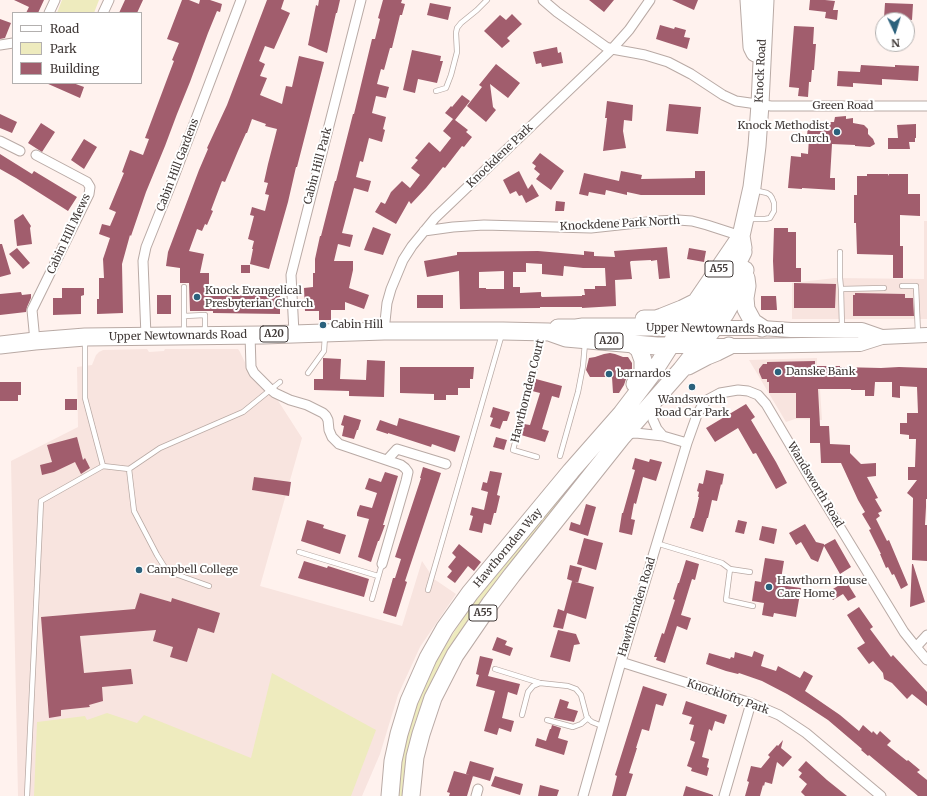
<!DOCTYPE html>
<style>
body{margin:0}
#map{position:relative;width:927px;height:796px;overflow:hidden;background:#fff2ee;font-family:Merriweather,serif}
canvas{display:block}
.legend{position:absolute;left:12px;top:12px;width:130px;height:72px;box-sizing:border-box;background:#fff;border:1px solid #b3b0af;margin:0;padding:5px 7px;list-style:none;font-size:12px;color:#403937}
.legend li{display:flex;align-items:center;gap:8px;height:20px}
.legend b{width:20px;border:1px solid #b3b0af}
.north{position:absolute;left:875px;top:12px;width:40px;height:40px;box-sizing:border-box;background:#fff;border:1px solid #b3b0af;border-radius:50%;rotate:176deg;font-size:11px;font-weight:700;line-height:16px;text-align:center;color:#403937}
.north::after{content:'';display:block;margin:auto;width:14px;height:18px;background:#2b617c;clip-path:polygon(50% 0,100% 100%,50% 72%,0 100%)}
</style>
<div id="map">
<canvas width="927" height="796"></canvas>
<ul class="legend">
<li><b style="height:5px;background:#fff"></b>Road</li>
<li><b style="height:11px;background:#eeebbe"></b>Park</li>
<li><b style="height:11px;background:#a15d6d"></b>Building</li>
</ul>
<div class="north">N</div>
</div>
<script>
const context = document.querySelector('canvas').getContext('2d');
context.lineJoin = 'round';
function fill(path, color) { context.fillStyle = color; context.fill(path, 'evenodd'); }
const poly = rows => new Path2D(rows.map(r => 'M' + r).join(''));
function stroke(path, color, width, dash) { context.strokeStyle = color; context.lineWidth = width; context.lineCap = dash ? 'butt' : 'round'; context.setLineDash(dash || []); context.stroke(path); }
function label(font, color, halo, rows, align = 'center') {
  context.font = font + ' Merriweather,serif'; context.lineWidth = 4; context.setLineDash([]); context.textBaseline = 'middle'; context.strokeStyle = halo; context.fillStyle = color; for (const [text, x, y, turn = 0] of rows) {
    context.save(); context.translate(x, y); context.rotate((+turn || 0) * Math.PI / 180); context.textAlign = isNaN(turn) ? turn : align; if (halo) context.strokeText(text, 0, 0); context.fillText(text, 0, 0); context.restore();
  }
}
fill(poly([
 [924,221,927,221,927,319,792,319,792,283,835,278,924,279],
 [147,349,149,352,164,351,165,349,238,349,240,352,251,375,260,387,275,396,302,438,260,586,402,626,422,561,434,579,456,594,420,647,398,695,380,754,362,796,18,796,11,461,78,427,77,367,92,365,96,355,99,352,103,350],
 [817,358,817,389,820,389,822,420,795,419,786,422,749,360]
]), '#f8e4df');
fill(poly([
 [62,0,99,0,94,13,57,13],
 [607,446,447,654,428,689,415,722,408,748,403,781,402,796,397,796,399,761,413,710,436,660,469,609,492,580,565,492],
 [272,673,376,730,351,796,34,796,37,722,85,716,87,720,107,713,137,723,144,715,251,758]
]), '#eeebbe');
fill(poly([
 [14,0,44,0,38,13,26,13,29,7],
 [125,0,143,0,137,13,119,13],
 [182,0,189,0,199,4,200,0,210,0,222,4,220,12,217,11,208,33,190,82,177,114,165,146,146,192,131,236,130,235,122,264,123,313,97,314,97,299,99,299,99,278,104,278,103,259,110,238,99,234,102,224,110,226,116,212,109,209,124,173,122,172,130,150,143,155,149,139,145,138,169,74,174,61,172,60,179,43,167,39],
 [267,0,284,0,281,9,290,13,274,49,265,46,259,61,265,64,260,76,267,78,260,95,282,104,286,86,292,87,299,56,324,62,297,167,296,167,288,202,269,269,250,264,253,249,252,249,254,241,248,239,254,216,250,215,252,207,265,211,269,195,265,194,268,183,264,182,268,164,277,129,265,126,266,124,252,119,247,133,246,133,238,151,225,182,222,181,211,210,213,211,207,225,205,224,202,231,197,229,189,251,204,254,200,273,209,273,209,296,245,295,245,291,280,291,280,314,213,313,213,311,190,311,189,283,180,283,180,268,166,266,168,252,199,170,208,149,207,148,227,105],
 [319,0,340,0,337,13,336,13,327,53,308,45,316,5,318,6],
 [383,0,402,0,401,3,405,4,402,15,400,15,392,48,390,48,384,70,381,69,377,84,389,87,386,98,376,96,372,113,386,117,383,129,385,130,382,142,369,138,363,162,360,161,356,177,371,181,368,192,354,188,342,233,353,235,350,247,338,244,334,261,353,261,353,270,349,288,369,295,364,309,345,302,345,310,331,310,331,320,319,320,319,311,305,311,304,288,313,287,313,273,315,273,315,259,320,236,321,236,335,181,336,181,353,114,354,114,372,39,375,39,380,19,378,18],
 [589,0,614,0,604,12],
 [672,0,698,0,694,10],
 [810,0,825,0,835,1,833,10,838,10,837,20,825,18,826,12,809,10],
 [430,3,451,7,448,20,427,15],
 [885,3,913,4,912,20,884,18],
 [512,14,522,24,507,38,510,41,502,48,484,31,500,15,506,20],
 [0,19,11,23,5,38,0,39],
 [660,25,674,29,675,27,686,30,684,37,690,38,687,49,656,39],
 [794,26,814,27,813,44,816,44,814,70,812,70,811,82,809,82,808,97,798,96,799,88,789,87],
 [557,47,558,53,561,52,563,63,542,67,541,63,536,64,533,52],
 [412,50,441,56,440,61,443,61,437,83,418,79,415,93,403,90],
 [496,64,520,83,508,98,490,84,493,107,496,110,486,122,467,106,482,87,479,85],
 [861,65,895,67,895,65,919,66,918,81,882,79,882,85,853,83,853,87,837,86,838,71,860,72],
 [46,83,73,83,84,87,80,98],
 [462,95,470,101,455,120,468,130,466,132,472,137,464,147,462,146,445,168,443,167,426,188,411,204,409,201,396,224,375,212,381,202,385,204,391,192,402,181,410,188,420,175,411,168,418,160,415,158,429,142,440,152,451,138,443,131,453,119,445,113,451,106,452,107],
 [607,101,633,105,632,121,624,120,623,131,626,148,603,151,607,118,605,118],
 [669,104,701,107,698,134,666,131],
 [0,114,17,122,12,133,0,128],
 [846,116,846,119,853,118,853,123,864,125,868,129,868,134,873,139,875,144,870,147,855,146,855,145,832,144,830,178,835,178,835,190,802,188,802,189,788,188,791,156,801,157,801,153,808,154,809,138,807,138,808,122,834,122,835,117],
 [41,123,55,132,42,152,28,143],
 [916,124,916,138,915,138,915,142,909,142,910,149,888,149,888,138,898,138,897,125],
 [84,139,97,147,84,169,71,160],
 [540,153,564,171,551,190,536,179,540,174,534,169,536,166,532,163],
 [0,154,32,174,34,171,77,197,68,211,16,178,0,169],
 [519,171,528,189,532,184,539,196,526,203,522,195,519,196,516,191,510,194,503,180],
 [621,171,642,175,641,179,695,178,695,171,705,171,705,195,641,195,627,192,627,195,606,190,605,195,589,192,588,196,579,194,584,173,619,181],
 [867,174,888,174,889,176,889,174,908,174,908,194,920,194,920,216,900,215,900,246,903,246,903,278,893,278,893,255,857,254,856,223,854,223,854,195,857,195,857,176,867,176],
 [556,201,565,202,564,211,555,211],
 [23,214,31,226,30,228,32,244,17,246,14,220],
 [373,227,391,234,383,255,364,250],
 [774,228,788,228,788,232,796,232,796,268,801,268,801,282,774,282,773,261],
 [0,244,2,244,11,274,0,277],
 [667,247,670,278,659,279,657,260,651,261,651,260,631,261,630,262,632,279,615,280,616,306,582,308,582,307,540,307,540,308,460,309,459,271,427,277,424,261,457,255,457,252,538,251,584,255,584,251,594,252,594,256,615,257,614,251],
 [526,263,542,264,542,274,563,276,564,266,583,268,605,268,606,286,595,286,595,289,584,289,585,295,582,295,582,296,542,297,541,296,541,292,520,293,520,287,513,287,513,272,526,272],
 [504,271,504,289,486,289,486,288,479,288,479,272],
 [17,248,30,263,23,269,9,254],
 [689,248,706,251,704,262,687,259],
 [241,265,250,265,250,273,241,273],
 [794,283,836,284,835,308,794,308],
 [62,288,84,288,84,295,81,296,81,314,53,315,53,298,62,298],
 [21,292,22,295,31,294,31,298,27,307,26,312,0,315,0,294],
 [855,293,905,294,905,298,913,298,914,316,853,316,853,295,855,295],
 [157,295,171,295,171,314,157,314],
 [417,295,443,295,443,308,417,308],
 [761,296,776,296,777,310,761,310],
 [610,353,615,354,623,357,628,357,632,363,632,369,628,376,627,376,624,385,619,393,613,393,612,377,590,377,586,370,589,358,595,357,604,354],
 [323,358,341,359,340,379,366,380,367,360,385,361,384,397,349,396,349,391,314,390,314,379,323,379],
 [815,361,815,366,840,366,840,367,881,368,899,367,927,368,927,499,926,499,926,507,925,525,927,525,927,561,912,560,913,498,907,493,917,480,908,480,908,467,915,467,916,439,909,439,909,435,900,434,900,423,907,423,907,413,918,413,917,387,900,386,900,398,892,397,892,382,875,382,874,396,865,396,865,390,851,390,851,389,818,389,820,426,829,426,830,444,850,445,850,453,861,464,876,463,876,476,867,477,878,498,875,499,882,511,878,513,880,516,876,519,887,541,889,540,908,585,901,589,894,574,892,575,888,567,886,568,880,554,881,554,869,530,871,529,862,514,865,512,858,500,841,463,821,463,820,443,810,443,810,418,796,418,796,393,769,393,769,382,767,382,767,379,762,379,759,372,759,369,763,364,767,364,767,362],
 [400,367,474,367,473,379,470,379,470,388,458,388,458,395,446,395,446,400,434,400,434,394,400,393],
 [536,379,562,386,559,398,552,396,542,429,549,431,545,442,521,435,524,424,530,425,540,393,532,391],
 [0,382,21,382,21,395,18,395,18,401,0,401],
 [65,399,77,399,77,410,65,410],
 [746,404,755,417,751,420,776,462,787,483,776,489,756,453,753,454,738,428,715,442,706,428],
 [493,407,510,412,507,421,503,421,500,429,490,426,493,418,490,417],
 [344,415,361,420,358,430,357,430,354,439,342,436,344,426,341,425],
 [399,418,460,436,455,452,432,444,431,447,388,433,388,434,376,430,380,420,397,426],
 [77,437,83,460,85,458,90,468,81,474,75,462,54,472,42,475,40,465,52,462,47,445],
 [496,437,507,440,504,450,493,447],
 [635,458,649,462,650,459,662,462,656,481,643,477,636,504,634,503,631,519,635,520,632,535,619,532,622,513,623,513,635,470,632,469],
 [423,467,441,473,405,581,407,582,396,617,383,613,393,578,395,578,401,559,395,557,421,478,420,478],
 [706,470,724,474,722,485,721,484,717,501,712,500,708,518,707,518,703,532,690,528,693,518,694,518,699,497,698,497,699,492,697,491,699,483,703,484],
 [490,471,502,473,497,495,500,496,496,513,494,513,491,525,484,523,482,533,469,530,473,516,470,515,472,507,484,510,488,492,481,490,483,482,487,483],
 [385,472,398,476,383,525,385,525,379,541,378,541,371,562,358,557,369,519,357,516,357,513,360,505,372,508,377,493,365,489,369,478,381,482],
 [254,477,291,482,289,496,252,490],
 [586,504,596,507,588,536,569,530,571,522,580,525],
 [307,520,324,525,323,528,346,535,340,554,301,541],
 [738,520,747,522,744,534,735,532],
 [805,524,816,542,824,544,824,545,835,539,851,567,840,574,824,546,818,562,811,559,801,542,796,545,789,533],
 [762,526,777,529,774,544,759,540],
 [584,538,603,543,596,570,577,564],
 [459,544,481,562,474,571,468,566,455,583,447,577,452,571,448,567,456,557,452,553],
 [765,558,784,561,780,585,801,588,796,617,774,613,773,617,762,615,764,603,752,601,755,581,761,582],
 [686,560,699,564,695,580,692,579,681,615,691,618,687,630,677,626,665,663,656,660,657,657,654,657,662,633,664,634,675,600,673,599,678,583,679,583],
 [304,561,327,568,328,566,369,579,364,597,298,578],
 [912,564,913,564,925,602,910,607],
 [570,565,582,568,578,583,567,579],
 [572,581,594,587,586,619,567,613,563,629,553,627,558,609,564,611],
 [846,581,856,597,848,601,843,594,833,600,828,592],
 [140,593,171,602,172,598,220,613,214,633,198,628,187,662,170,657,173,647,153,641,156,630,80,636,84,673,131,669,133,684,102,687,103,701,89,705,90,707,61,710,61,716,49,718,41,617,135,609],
 [859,607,873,627,870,629,891,657,893,655,927,692,927,706,912,694,907,699,892,683,884,679,883,673,873,661,869,664,857,648,865,643,847,615],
 [558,630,576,634,580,644,574,645,570,662,550,657],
 [497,637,507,641,505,645,513,648,510,656,492,650],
 [754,651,764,655,761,666,776,671,778,666,800,678,804,671,813,676,805,691,840,715,859,731,863,725,872,733,873,731,877,735,880,731,891,741,887,745,907,761,908,760,920,770,917,772,927,780,927,796,918,796,869,755,868,756,861,750,862,749,828,720,805,705,787,694,762,681,739,673,738,674,726,671,706,664,709,653,730,659,731,657,734,658,735,652,752,657],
 [480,656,493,659,488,676,520,684,517,695,508,692,502,718,514,721,511,732,499,728,497,735,484,731,495,691,476,686,479,675,476,674],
 [643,686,667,694,663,706,656,704,649,731,642,729,636,748,637,748,629,773,633,774,626,796,612,796,617,776,615,775],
 [560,699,569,702,567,708,578,711,574,722,554,718],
 [686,701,727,715,724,724,715,721,712,731,709,729,702,757,709,759,707,767,709,768,707,776,691,771,692,768,687,766,695,742,690,740,694,725,689,724,692,717,682,714],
 [552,725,561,728,558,738,568,741,564,755,535,746,537,738,546,741,550,729,551,729],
 [783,740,781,748,792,757,783,767,777,762,772,784,765,782,764,786,763,785,760,796,745,796,749,782,747,781,751,766,761,768,770,757,768,755,777,745,778,746],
 [470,761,494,768,490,781,466,774],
 [806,761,827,780,847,796,805,796,801,792,807,784,799,777,802,773,798,770],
 [454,771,473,776,467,796,449,796,450,793,447,792],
 [495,776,523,784,520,795,491,786],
 [540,785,559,790,557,796,538,796],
 [686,786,713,795,713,796,683,796]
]), '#a15d6d');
const lane = poly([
 [436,91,446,88,451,75,457,52,456,33,457,28,461,23,477,10,487,0],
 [748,219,765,219,770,218,774,211,774,203,772,198,770,195,767,193,754,190],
 [840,252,840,278,841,289],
 [902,286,916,286,918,334],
 [184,287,184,332],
 [184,316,205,315,205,333],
 [842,328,841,289,884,288],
 [308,373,324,351,325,336],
 [560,456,578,392,583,366,585,343],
 [537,457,513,450,541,344,542,335],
 [103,466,129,469,160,448,243,412,280,382],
 [129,469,134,511,157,555,167,571,209,586],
 [656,543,722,563,730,569,726,600,753,606],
 [299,552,378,576],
 [730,569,750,572],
 [428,590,502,334],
 [372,599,382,564],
 [495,669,540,683,568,686,576,689,581,695,587,718,592,722,602,726],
 [522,715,528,692,533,686,540,683],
 [547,720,573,727,581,724,588,718],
 [27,796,41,501,103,466,85,398,85,340]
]);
const street = poly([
 [543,0,557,12,606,47,612,49,645,55,668,62,691,74,723,95,736,101,771,106,927,106],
 [49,13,55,0],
 [103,13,109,0],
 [0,45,13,43],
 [0,141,20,151],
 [424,231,453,227,484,225,591,228,656,221,678,220,692,221,707,225,741,236],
 [384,331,387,303,391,289,403,260,412,246,435,218,612,49,629,30,650,0],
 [294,333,291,275,361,0],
 [250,335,251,367,254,373,269,388,275,393,290,400,307,405,323,413,326,416,328,420,329,430,332,437,339,444,401,465,405,468,408,472,406,481,382,564],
 [146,336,143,261,146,247,172,182,241,0],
 [35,341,32,310,89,194,90,187,87,182,36,155],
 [651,405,653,420,657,429,663,436],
 [625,434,636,433,663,436,687,443],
 [387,460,397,449,446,464],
 [916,647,927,635],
 [621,662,751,703,779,715,806,733,881,796],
 [476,796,478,789],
 [583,796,621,662,687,443,697,415,702,406,707,400,720,393,738,390,748,391,758,395,766,404,808,475,904,632,916,647,927,660],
 [724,796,751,703]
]);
const primary = poly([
 [714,328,762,328,791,330,862,330,882,337],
 [670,346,744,346,860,344,882,337,927,335]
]);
const highway = poly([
 [749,0,752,47,755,53],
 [743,248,741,236,752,187,757,146,760,104,765,0],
 [746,278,747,286,745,298,746,309,753,322,762,328],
 [644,319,656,319,662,317,682,309,696,302],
 [558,328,576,328,583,327,689,327],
 [631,343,639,349,643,360,643,373,635,384],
 [0,345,35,341,85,337,263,335,384,331,503,331,549,332,566,338,657,346,670,346,692,333,715,304,735,268,743,252],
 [688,366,707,356,717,352,729,346],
 [390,796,393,761,399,734,409,701,428,658,445,628,470,593,571,471,622,413,654,371,670,346,680,327,696,302,741,236],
 [411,796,415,757,421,734,433,698,455,655,490,604,512,575,621,438,681,370,725,314,736,295,745,270]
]);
stroke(lane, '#b9aaa5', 6);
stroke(street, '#b9aaa5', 11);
stroke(primary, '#b9aaa5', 16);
stroke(highway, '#b9aaa5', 19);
stroke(lane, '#fff', 4.5);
stroke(street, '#fff', 9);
stroke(primary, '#fff', 14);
stroke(highway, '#fff', 17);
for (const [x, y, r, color] of [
 [837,132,4,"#2b617c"],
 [197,297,4,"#2b617c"],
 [323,325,4,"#2b617c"],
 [778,372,4,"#2b617c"],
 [609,374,4,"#2b617c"],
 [692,387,4,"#2b617c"],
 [139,570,4,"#2b617c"],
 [769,587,4,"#2b617c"]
]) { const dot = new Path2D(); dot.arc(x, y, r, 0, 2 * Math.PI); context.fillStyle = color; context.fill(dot); stroke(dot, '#fff', 1.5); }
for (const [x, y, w] of [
 [719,269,28],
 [274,334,28],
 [609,341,28],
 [483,613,28]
]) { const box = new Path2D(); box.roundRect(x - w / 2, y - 8, w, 16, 3); context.fillStyle = '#fff'; context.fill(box); stroke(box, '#403937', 1); }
label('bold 10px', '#403937', null, [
 ["A55",719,269],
 ["A20",274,334],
 ["A20",609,341],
 ["A55",483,613]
]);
label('11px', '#403937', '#fff', [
 ["Knock Road",761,71,-87],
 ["Green Road",843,106],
 ["Knockdene Park",500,156,-44],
 ["Cabin Hill Gardens",178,165,-69],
 ["Cabin Hill Park",318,166,-75],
 ["Knockdene Park North",620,224,-3],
 ["Cabin HIll Mews",69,234,-65],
 ["Upper Newtownards Road",715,329,1],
 ["Upper Newtownards Road",178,336,-1],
 ["Hawthornden Court",528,391,-76],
 ["Wandsworth Road",815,485,59],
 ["Hawthornden Way",508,548,-50],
 ["Hawthornden Road",637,607,-73],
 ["Knocklofty Park",728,697,19]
]);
label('11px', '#403937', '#fff', [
 ["Knock Methodist",829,126,"right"],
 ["Church",829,139,"right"],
 ["Knock Evangelical",205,291],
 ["Presbyterian Church",205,304],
 ["Cabin Hill",331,325],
 ["Danske Bank",786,372],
 ["barnardos",617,374],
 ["Wandsworth",692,400,"center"],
 ["Road Car Park",692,413,"center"],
 ["Campbell College",147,570],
 ["Hawthorn House",777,581],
 ["Care Home",777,594]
], 'left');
</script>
